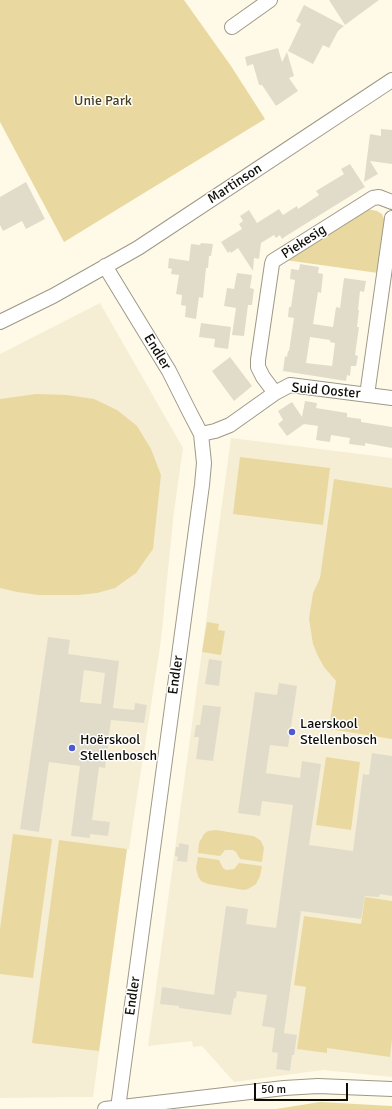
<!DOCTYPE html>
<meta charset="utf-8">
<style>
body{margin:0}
#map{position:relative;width:392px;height:1109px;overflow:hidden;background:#fffae7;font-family:Signika,sans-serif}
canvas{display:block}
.scale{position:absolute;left:254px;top:1083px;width:94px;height:18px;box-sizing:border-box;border:2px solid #0f0d07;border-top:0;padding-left:5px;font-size:12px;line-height:14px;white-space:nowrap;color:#0f0d07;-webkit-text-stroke:3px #fff;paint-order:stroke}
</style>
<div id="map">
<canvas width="392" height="1109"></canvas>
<div class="scale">50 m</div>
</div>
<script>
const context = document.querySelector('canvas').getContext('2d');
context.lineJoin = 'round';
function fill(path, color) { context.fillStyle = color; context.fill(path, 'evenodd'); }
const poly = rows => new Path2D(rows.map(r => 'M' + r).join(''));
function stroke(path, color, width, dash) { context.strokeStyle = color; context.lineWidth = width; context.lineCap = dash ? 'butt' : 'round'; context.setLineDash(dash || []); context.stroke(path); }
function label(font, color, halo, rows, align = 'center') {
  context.font = font + ' Signika,sans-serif'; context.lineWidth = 3; context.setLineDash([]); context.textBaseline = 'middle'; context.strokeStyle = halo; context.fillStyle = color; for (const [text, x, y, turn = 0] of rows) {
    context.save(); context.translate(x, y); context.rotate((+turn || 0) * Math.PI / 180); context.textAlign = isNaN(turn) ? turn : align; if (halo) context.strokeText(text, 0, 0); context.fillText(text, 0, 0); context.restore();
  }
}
fill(poly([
 [100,303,183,448,174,511,161,640,129,849,127,849,93,1097,0,1098,0,354],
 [231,438,392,458,392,1077,323,1070,234,1082,202,1046,193,1047,192,1041,148,1046]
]), '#f5eed4');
fill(poly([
 [0,0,184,0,231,66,265,119,64,242,0,122],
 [367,209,377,211,382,214,385,221,378,273,285,260],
 [36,394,67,395,94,399,117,410,137,426,151,449,161,475,153,549,136,573,115,588,97,593,78,595,38,595,17,592,0,588,0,399],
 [240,457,330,468,323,525,233,514],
 [334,479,392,488,392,739,329,729,336,681,324,667,318,656,313,644,309,619,313,593,320,578],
 [207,622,219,624,218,630,225,631,221,655,202,652],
 [326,757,360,762,351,830,316,825],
 [216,830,253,836,257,838,261,841,264,848,262,862,240,859,236,852,233,850,225,850,220,856,198,853,199,843,204,834,208,831],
 [13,834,52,839,33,978,0,974,0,929],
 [59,840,127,849,99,1051,32,1043],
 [198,857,219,860,223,868,226,870,234,869,239,863,262,866,260,876,256,884,248,889,244,890,208,884,201,881,198,876,196,868],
 [365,897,392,901,392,1039,390,1057,327,1048,327,1053,297,1049,306,987,294,985,304,916,361,924],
 [320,1102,392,1106,392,1109,276,1109]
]), '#e9d9a0');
fill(poly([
 [329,0,379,0,345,25],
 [304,5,344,26,338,31,329,48,323,45,313,64,288,51,301,24,296,21],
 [278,48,282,62,287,52,294,76,289,78,298,91,276,106,262,85,259,85,253,64,247,66,245,57],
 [381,129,392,130,392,164,370,161,378,174,364,182,370,134,381,136],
 [350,164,365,187,286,236,282,239,280,235,276,238,274,235,261,243,259,259,254,258,253,271,238,248,231,253,230,251,228,253,221,242,242,229,239,224,243,221,240,216,249,210,257,223,279,209,283,215,297,206,298,209,319,195,316,191,344,174,341,169],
 [26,182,45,219,26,229,22,221,3,231,0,225,0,197],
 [201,243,213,244,211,256,209,256,208,268,206,268,203,298,199,297,196,319,185,317,186,306,181,305,182,295,176,294,179,275,171,274,172,269,168,268,169,258,189,261,191,244,200,245],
 [300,264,319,267,318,273,323,274,321,293,318,292,313,324,333,327,336,307,340,308,344,278,366,281,364,292,360,291,358,310,359,310,357,327,359,327,355,355,358,356,356,366,351,366,350,376,347,375,346,381,283,371,285,356,287,357,288,351,289,351,294,318,288,317,289,307,291,307,295,280,290,279,291,269,299,270],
 [310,337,330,340,330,342,335,343,332,366,306,363],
 [237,273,252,275,250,288,254,289,252,305,248,305,244,336,232,335,236,308,224,306,227,288,234,289],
 [201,323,231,327,228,349,214,347,215,339,199,337],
 [230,357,252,386,234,401,212,371],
 [305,401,317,403,316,408,347,413,347,417,361,419,361,422,392,427,392,448,365,443,365,446,349,444,350,438,331,435,330,442,316,440,318,426,304,424,287,436,278,424,283,420,278,411,292,402,302,417],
 [48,637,70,640,68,654,119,661,113,708,134,710,135,703,147,705,144,723,111,720,105,768,99,767,92,820,110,822,108,836,90,834,90,838,71,836,80,766,49,762,39,832,20,829],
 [84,670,105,673,101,704,80,702],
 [209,659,222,661,219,686,205,684],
 [279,683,297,686,288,747,270,745,266,773,300,778,302,761,321,764,309,845,353,851,363,774,369,775,372,753,392,756,392,896,380,894,379,897,365,896,361,919,301,911,284,1033,297,1035,294,1055,292,1055,290,1071,276,1069,278,1053,272,1052,275,1028,262,1026,267,995,237,991,236,998,234,998,231,1015,179,1008,179,1006,160,1004,162,987,214,995,226,906,248,909,246,924,276,928,293,805,262,801,260,816,238,813,255,692,277,695],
 [203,705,221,707,213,761,196,759,199,737,194,737,196,725,200,725],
 [179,843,189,845,187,862,177,861,178,857,175,856,176,847,179,847]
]), '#e1dcca');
const minor = poly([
 [232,27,270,0],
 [105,266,169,371,189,411,201,434,204,463,202,485,118,1108],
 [0,322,53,296,138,248,392,80],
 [275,393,263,377,258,367,258,360,272,264,273,261,373,198,379,197,392,202],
 [367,395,392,218],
 [201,434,215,431,230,425,275,393,290,385,392,398],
 [105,1109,284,1088,318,1086,392,1089]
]);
stroke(minor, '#9d9987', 16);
stroke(minor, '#fff', 14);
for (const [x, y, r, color] of [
 [292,732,4,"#4d59cf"],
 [72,748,4,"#4d59cf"]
]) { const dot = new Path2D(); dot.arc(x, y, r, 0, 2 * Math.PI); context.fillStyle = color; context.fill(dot); stroke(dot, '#fff', 1.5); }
label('14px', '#493f1c', '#fff', [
 ["Unie Park",103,101]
]);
label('14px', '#0f0d07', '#fff', [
 ["Martinson",235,184,-33],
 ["Piekesig",304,242,-33],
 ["Endler",157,352,59],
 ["Suid Ooster",326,391,5],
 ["Endler",176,675,-82],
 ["Endler",133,996,-82]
]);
label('14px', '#0f0d07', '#fff', [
 ["Laerskool",300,724],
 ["Stellenbosch",300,740],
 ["Hoërskool",80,740],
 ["Stellenbosch",80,756]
], 'left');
</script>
